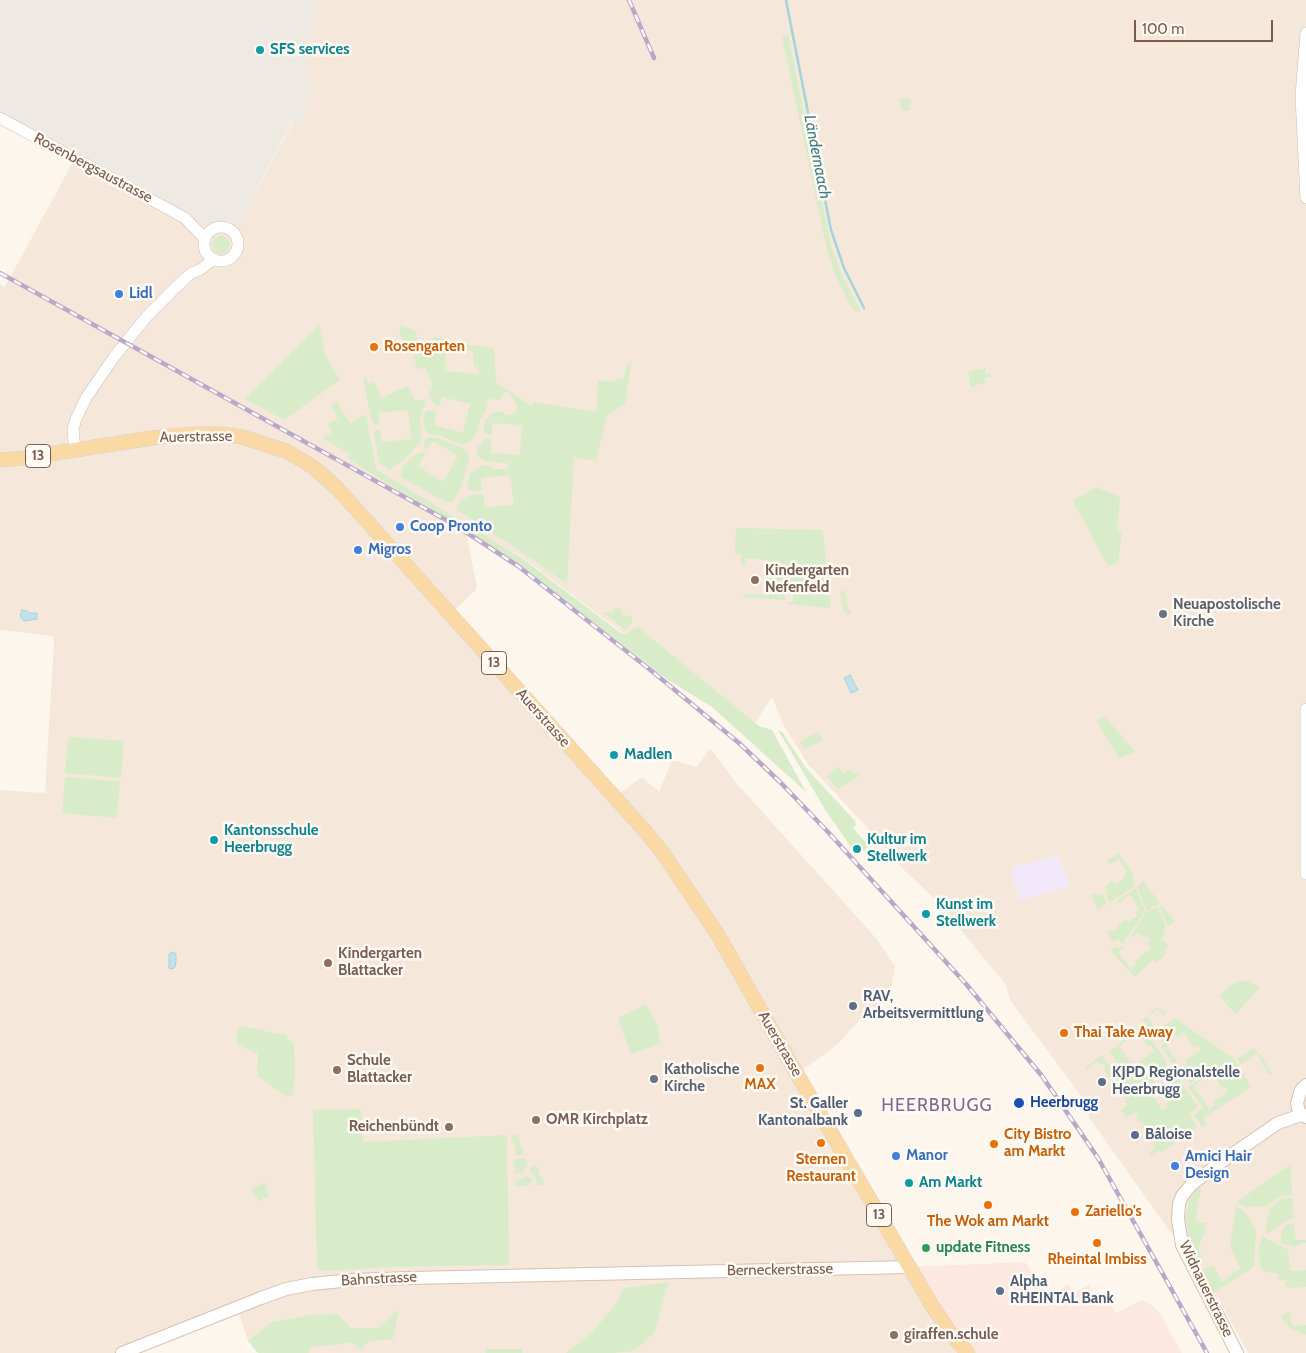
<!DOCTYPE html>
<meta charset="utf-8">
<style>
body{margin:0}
#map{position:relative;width:1306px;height:1353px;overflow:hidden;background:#fdf6ec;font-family:Cabin,sans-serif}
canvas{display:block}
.scale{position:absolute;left:1134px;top:20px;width:139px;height:22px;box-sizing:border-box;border:2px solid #7a5c4d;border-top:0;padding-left:6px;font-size:15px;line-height:18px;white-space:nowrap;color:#7a5c4d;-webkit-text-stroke:4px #fffaf3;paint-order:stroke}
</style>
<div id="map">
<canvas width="1306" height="1353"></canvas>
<div class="scale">100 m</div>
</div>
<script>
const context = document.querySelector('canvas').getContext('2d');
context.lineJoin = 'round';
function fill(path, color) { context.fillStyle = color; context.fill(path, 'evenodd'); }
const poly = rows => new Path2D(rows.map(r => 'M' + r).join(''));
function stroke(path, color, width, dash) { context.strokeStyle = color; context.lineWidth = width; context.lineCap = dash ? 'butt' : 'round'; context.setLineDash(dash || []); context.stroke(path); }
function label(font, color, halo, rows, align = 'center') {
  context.font = font + ' Cabin,sans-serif'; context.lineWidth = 5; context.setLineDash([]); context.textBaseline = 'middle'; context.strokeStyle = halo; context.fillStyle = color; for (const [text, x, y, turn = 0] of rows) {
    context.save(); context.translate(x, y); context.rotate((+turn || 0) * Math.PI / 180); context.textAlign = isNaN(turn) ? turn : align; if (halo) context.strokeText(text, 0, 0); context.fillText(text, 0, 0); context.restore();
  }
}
fill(poly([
 [316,0,1306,0,1306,1353,1248,1353,1193,1252,1171,1233,1088,1116,1092,1111,1010,1000,1006,985,936,900,900,866,877,838,808,764,783,724,772,697,750,731,632,640,523,558,465,528,477,587,475,591,455,610,620,793,642,777,659,792,672,760,697,767,710,748,738,785,875,937,895,966,892,985,885,1002,865,1014,837,1045,797,1074,968,1353,615,1353,635,1351,655,1332,667,1282,623,1288,619,1299,604,1318,590,1334,565,1353,309,1353,310,1347,248,1341,237,1307,122,1353,0,1353,0,790,45,793,54,642,53,636,0,630,0,285,5,287,75,158,185,218,198,222,240,221,293,122,301,125,307,103,309,85,306,54]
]), '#f5e8da');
fill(poly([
 [1025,1262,1049,1297,1068,1284,1073,1293,1089,1285,1096,1297,1104,1292,1116,1313,1142,1300,1150,1304,1159,1312,1182,1353,968,1353,910,1267]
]), '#fde8e0');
fill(poly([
 [0,0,316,0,306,54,309,85,307,103,301,125,292,122,240,221,215,228,185,218,0,115]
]), '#efe9e4');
fill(poly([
 [1059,855,1069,887,1019,900,1011,868]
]), '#f3e8fa');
fill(poly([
 [788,35,831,245,843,278,861,312,856,312,851,307,835,274,827,250,782,37],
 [900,99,911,99,910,111,902,110],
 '212 245a9 9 0 1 1 18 0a9 9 0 1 1-18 0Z',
 [319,325,325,355,340,380,284,420,245,399],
 [401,325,415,330,418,338,414,344,405,347,399,330],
 [437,337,446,339,445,371,478,374,478,367,474,367,473,351,465,350,465,344,494,348,496,382,532,406,533,402,596,412,598,380,614,382,617,379,624,378,626,366,628,366,629,362,631,364,625,404,607,416,596,461,574,457,567,584,524,554,457,510,457,506,462,499,471,495,483,494,485,508,514,504,510,475,481,478,482,491,473,491,469,490,467,486,470,474,483,465,488,465,493,469,508,469,508,463,484,461,477,456,477,448,485,439,491,439,491,453,520,455,522,425,493,423,491,436,483,432,485,421,492,413,500,411,506,415,510,415,517,410,517,406,510,394,508,392,503,393,500,400,489,399,486,410,480,420,477,432,472,440,468,443,463,444,455,442,441,436,430,434,426,432,423,426,424,415,426,411,434,411,437,412,434,425,463,433,470,404,442,397,438,408,431,400,428,392,432,390,432,384,425,367,418,370,413,356,424,349,432,338],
 [985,368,986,374,991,374,991,377,985,377,985,382,971,388,968,372],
 [365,376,368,383,374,381,381,398,408,386,415,401,426,399,420,419,422,433,420,444,397,465,389,470,379,463,374,433,377,429,380,429,382,442,411,439,408,410,378,413,380,425,374,424,372,422,363,378],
 [337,402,350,423,366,414,376,469,523,559,622,634,627,634,635,628,638,627,749,718,759,726,772,730,806,792,712,707,668,680,521,566,348,459,350,454,322,438,332,432,327,424,338,418,331,406],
 [429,437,438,438,462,448,470,455,461,487,453,502,446,502,401,477,402,467,416,454,423,452,425,454,418,466,443,482,458,456,433,441,427,450,424,448,424,440],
 [1096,487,1120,497,1117,531,1122,532,1118,562,1108,566,1073,501],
 [736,528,823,530,831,608,788,604,788,602,793,602,794,591,787,590,789,555,785,600,743,597,743,594,765,595,768,560,746,558,745,565,741,565,741,554,735,553],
 [840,591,844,591,846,593,848,609,851,612,851,615,847,614,843,610],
 [621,608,623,616,630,615,633,622,626,629,624,629,603,612,614,612,614,609],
 [1102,717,1105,717,1136,752,1119,758,1096,720],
 [778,730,783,733,806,768,855,821,856,825,853,828,869,846,864,851,856,842,851,847,826,811],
 [818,732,823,740,805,749,800,742],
 [68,737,124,741,121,778,65,773],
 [839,766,843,774,851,769,854,774,858,772,861,775,838,789,827,777,829,774],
 [65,777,120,781,117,818,62,813],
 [1118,853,1132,872,1135,886,1109,903,1106,895,1107,890,1105,886,1113,881,1116,884,1124,879,1123,876,1127,873,1119,859,1109,865,1107,861],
 [1143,881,1160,903,1156,906,1155,905,1148,910,1146,910,1137,886],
 [1136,888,1145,911,1125,941,1122,944,1118,939,1113,942,1107,932,1111,929,1113,932,1119,928,1117,925,1126,919,1128,922,1137,916,1135,912,1139,909,1130,895,1118,903,1117,901],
 [1096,892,1098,896,1102,894,1104,896,1107,904,1098,910,1091,895],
 [1161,905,1175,921,1172,924,1168,926,1159,906],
 [1158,907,1166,927,1163,930,1166,933,1161,939,1169,946,1165,950,1167,952,1157,963,1153,960,1135,977,1110,950,1115,947,1120,948,1126,945,1118,952,1131,969,1136,964,1134,962,1151,948,1147,943,1150,940,1147,936,1144,938,1139,933,1132,938,1131,936,1146,912],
 [1239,981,1246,981,1260,987,1236,1014,1219,996,1229,986],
 [646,1004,657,1024,661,1043,631,1054,618,1018],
 [1155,1008,1158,1008,1167,1012,1163,1015,1158,1009,1147,1016,1155,1028,1160,1029,1175,1018,1234,1059,1251,1087,1203,1118,1207,1124,1202,1127,1194,1115,1203,1107,1188,1087,1200,1079,1201,1081,1194,1086,1209,1109,1215,1105,1213,1102,1228,1091,1225,1086,1222,1088,1212,1074,1205,1079,1202,1075,1190,1083,1187,1078,1184,1080,1161,1046,1172,1038,1173,1040,1166,1045,1181,1068,1187,1064,1185,1061,1201,1050,1197,1045,1194,1047,1184,1032,1177,1037,1174,1034,1162,1042,1159,1037,1156,1039,1143,1020],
 [239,1026,287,1035,287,1038,294,1044,295,1074,293,1095,287,1097,257,1076,258,1054,238,1045,236,1038],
 [1143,1028,1167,1062,1165,1064,1167,1068,1152,1078,1154,1082,1147,1087,1162,1110,1168,1107,1166,1104,1182,1093,1179,1087,1175,1089,1166,1075,1158,1080,1156,1078,1171,1068,1198,1107,1189,1114,1197,1127,1161,1152,1159,1150,1151,1155,1149,1152,1155,1148,1153,1143,1155,1141,1151,1136,1149,1138,1142,1128,1145,1126,1142,1121,1139,1123,1136,1119,1138,1117,1135,1112,1126,1118,1121,1110,1128,1105,1125,1101,1127,1099,1123,1094,1121,1095,1119,1092,1121,1090,1118,1085,1115,1086,1113,1083,1115,1081,1111,1076,1109,1077,1104,1070,1106,1068,1103,1063,1100,1064,1098,1061,1086,1069,1085,1067,1102,1055,1116,1076,1123,1072,1110,1051,1125,1039,1126,1041,1119,1046,1135,1069,1140,1066,1139,1062,1155,1051,1151,1046,1148,1047,1138,1033,1130,1038,1129,1037],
 [1254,1048,1258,1054,1260,1054,1272,1073,1269,1075,1257,1053,1241,1064,1237,1059],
 [361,1109,363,1142,507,1135,509,1265,396,1267,322,1271,319,1270,317,1267,313,1110],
 [515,1134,519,1137,520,1145,523,1149,523,1153,520,1156,516,1154,515,1146,511,1139,512,1136],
 [525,1158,528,1162,524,1172,514,1174,515,1167,513,1160],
 [1291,1164,1292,1195,1280,1196,1267,1206,1246,1207,1237,1202],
 [533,1165,538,1167,540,1175,544,1179,544,1183,542,1186,537,1185,535,1177,530,1171,530,1168],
 [526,1176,532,1179,530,1185,515,1187,516,1181],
 [266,1182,268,1197,259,1201,251,1189],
 [1200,1187,1201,1189,1195,1219,1199,1220,1198,1222,1206,1223,1205,1231,1198,1248,1204,1262,1199,1265,1193,1254,1189,1240,1186,1218,1189,1200],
 [1292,1198,1294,1218,1285,1221,1268,1234,1265,1232,1270,1208,1282,1199],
 [1236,1207,1244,1211,1256,1229,1254,1267,1213,1293,1202,1271,1213,1265,1222,1282,1240,1268,1230,1246],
 [1294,1224,1296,1240,1306,1240,1306,1243,1299,1244,1296,1247,1281,1243,1282,1230,1286,1225],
 [1262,1236,1288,1250,1290,1271,1306,1270,1306,1287,1290,1288,1289,1286,1285,1286,1287,1279,1279,1281,1278,1274,1264,1271,1261,1268,1258,1251],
 [668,1282,655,1332,635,1351,615,1353,565,1353,590,1334,604,1318,619,1299,623,1288],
 [399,1309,393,1339,368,1342,361,1350,352,1343,311,1347,309,1353,258,1353,248,1341,272,1322,309,1315,337,1314,351,1328,378,1328],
 [1288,1311,1290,1313,1292,1326,1306,1325,1306,1335,1293,1330,1280,1317],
 [485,1349,522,1349,522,1353,486,1353]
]), '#d8ecc9');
const water = poly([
 [22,610,27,611,29,613,37,613,37,619,24,621,20,616,22,610],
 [850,675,858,690,851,693,844,678,850,675],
 [173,952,176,954,176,962,175,967,172,969,169,968,169,954,173,952]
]);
fill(water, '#bfe3e8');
stroke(water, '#a5d3da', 1);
stroke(poly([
 [786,0,831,230,844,268,864,308]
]), '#a5d3da', 2.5);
const tertiary = poly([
 [1306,33,1301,96,1306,198],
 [0,118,185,218,205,239],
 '204 244a17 17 0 1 1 34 0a17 17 0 1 1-34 0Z',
 [75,450,73,429,76,419,86,398,114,357,148,315,173,290,190,274,201,269,214,259],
 [1306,709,1306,874]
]);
const secondary = poly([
 [1306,1085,1301,1090,1297,1103,1299,1112,1306,1117],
 [122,1353,261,1298,286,1289,312,1284,352,1280,410,1278,910,1267],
 [1237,1353,1182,1245,1178,1219,1179,1204,1182,1196,1192,1184,1221,1162,1278,1123,1301,1115]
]);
const primary = poly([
 [0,460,24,458,152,438,194,434,220,434,242,437,286,451,312,466,337,488,645,831,662,852,718,935,790,1062,931,1304,951,1334,968,1353]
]);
stroke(tertiary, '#d1beb0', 12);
stroke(secondary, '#d6c0b0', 14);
stroke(primary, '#dad1cd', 15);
stroke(tertiary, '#fff', 11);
stroke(secondary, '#fff', 12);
stroke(primary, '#fbd9a5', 14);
const rail = poly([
 [629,0,654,58],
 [0,273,455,525,518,566,653,672,739,743,781,783,828,832,966,984,1042,1076,1098,1158,1207,1353]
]);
stroke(rail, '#b9a8c9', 4.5);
stroke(rail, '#fffaf3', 2.5, [8]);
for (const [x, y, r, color] of [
 [260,50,5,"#0f9aa8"],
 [119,294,5,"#3f7fe0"],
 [374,347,5,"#e8710a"],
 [400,527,5,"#3f7fe0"],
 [358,550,5,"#3f7fe0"],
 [755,580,5,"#8d6e63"],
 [1163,614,5,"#6b7280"],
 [614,755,5,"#0f9aa8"],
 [214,840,5,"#0f9aa8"],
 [857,849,5,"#0f9aa8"],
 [926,914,5,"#0f9aa8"],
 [328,963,5,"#8d6e63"],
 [853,1006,5,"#5c6f8a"],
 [1064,1033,5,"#e8710a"],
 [760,1068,5,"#e8710a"],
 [337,1070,5,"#8d6e63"],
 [654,1079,5,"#6b7280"],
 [1102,1082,5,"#5c6f8a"],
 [1019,1103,6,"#1a4fb4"],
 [858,1113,5,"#5c6f8a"],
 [536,1120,5,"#8d6e63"],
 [449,1127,5,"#8d6e63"],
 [1135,1135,5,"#5c6f8a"],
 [821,1143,5,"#e8710a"],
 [994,1144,5,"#e8710a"],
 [896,1156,5,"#3f7fe0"],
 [1175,1166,5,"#3f7fe0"],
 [909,1183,5,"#0f9aa8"],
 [988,1205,5,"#e8710a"],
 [1075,1212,5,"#e8710a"],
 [1097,1243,5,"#e8710a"],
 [926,1248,5,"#2e9e5b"],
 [1000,1291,5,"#5c6f8a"],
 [894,1335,5,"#8d6e63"]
]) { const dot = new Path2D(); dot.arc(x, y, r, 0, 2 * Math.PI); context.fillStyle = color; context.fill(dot); stroke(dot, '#fffaf3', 2); }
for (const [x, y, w] of [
 [38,456,25],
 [494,663,25],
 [879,1215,25]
]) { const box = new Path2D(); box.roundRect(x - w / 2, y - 11.5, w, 23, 4); context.fillStyle = '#fffaf3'; context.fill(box); stroke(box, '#7a5c4d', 1); }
label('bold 14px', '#7a5c4d', null, [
 ["13",38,456],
 ["13",494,663],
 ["13",879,1215]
]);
label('bold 15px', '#0d838f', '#fffaf3', [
 ["SFS services",270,50],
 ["Madlen",624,755],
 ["Kantonsschule",224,831],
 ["Heerbrugg",224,848],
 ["Kultur im",867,840],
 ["Stellwerk",867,857],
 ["Kunst im",936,905],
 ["Stellwerk",936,922],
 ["Am Markt",919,1183]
], 'left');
label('15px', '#7a5c4d', '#fffaf3', [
 ["Rosenbergsaustrasse",93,168,28],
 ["Auerstrasse",196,437,-1],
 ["Auerstrasse",543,718,48],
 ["Auerstrasse",780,1044,60],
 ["Berneckerstrasse",780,1270,-1],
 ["Bahnstrasse",379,1279,-3],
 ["Widnauerstrasse",1206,1289,64]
]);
label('bold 15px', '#366cbe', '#fffaf3', [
 ["Lidl",129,294],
 ["Coop Pronto",410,527],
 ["Migros",368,550],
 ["Manor",906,1156],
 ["Amici Hair",1185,1157],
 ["Design",1185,1174]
], 'left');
label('bold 15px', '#c56008', '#fffaf3', [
 ["Rosengarten",384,347],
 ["Thai Take Away",1074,1033],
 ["MAX",760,1085,"center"],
 ["City Bistro",1004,1135],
 ["am Markt",1004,1152],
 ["Sternen",821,1160,"center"],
 ["Restaurant",821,1177,"center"],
 ["Zariello's",1085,1212],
 ["The Wok am Markt",988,1222,"center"],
 ["Rheintal Imbiss",1097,1260,"center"]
], 'left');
label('bold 15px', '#785e54', '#fffaf3', [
 ["Kindergarten",765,571],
 ["Nefenfeld",765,588],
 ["Kindergarten",338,954],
 ["Blattacker",338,971],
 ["Schule",347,1061],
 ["Blattacker",347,1078],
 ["OMR Kirchplatz",546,1120],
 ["Reichenbündt",439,1127,"right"],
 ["giraffen.schule",904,1335]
], 'left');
label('bold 15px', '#5b616d', '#fffaf3', [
 ["Neuapostolische",1173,605],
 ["Kirche",1173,622],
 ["Katholische",664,1070],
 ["Kirche",664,1087]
], 'left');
label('bold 15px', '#4e5e75', '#fffaf3', [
 ["RAV,",863,997],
 ["Arbeitsvermittlung",863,1014],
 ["KJPD Regionalstelle",1112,1073],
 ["Heerbrugg",1112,1090],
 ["St. Galler",848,1104,"right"],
 ["Kantonalbank",848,1121,"right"],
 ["Bâloise",1145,1135],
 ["Alpha",1010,1282],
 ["RHEINTAL Bank",1010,1299]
], 'left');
label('bold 15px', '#164399', '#fffaf3', [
 ["Heerbrugg",1030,1103]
], 'left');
label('bold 15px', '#27864d', '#fffaf3', [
 ["update Fitness",936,1248]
], 'left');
label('italic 16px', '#437c86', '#fffaf3', [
 ["Ländernaach",817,157,79]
]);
context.letterSpacing = '1px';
label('18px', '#846695', '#fffaf3', [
 ["HEERBRUGG",937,1106]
]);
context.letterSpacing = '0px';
</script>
